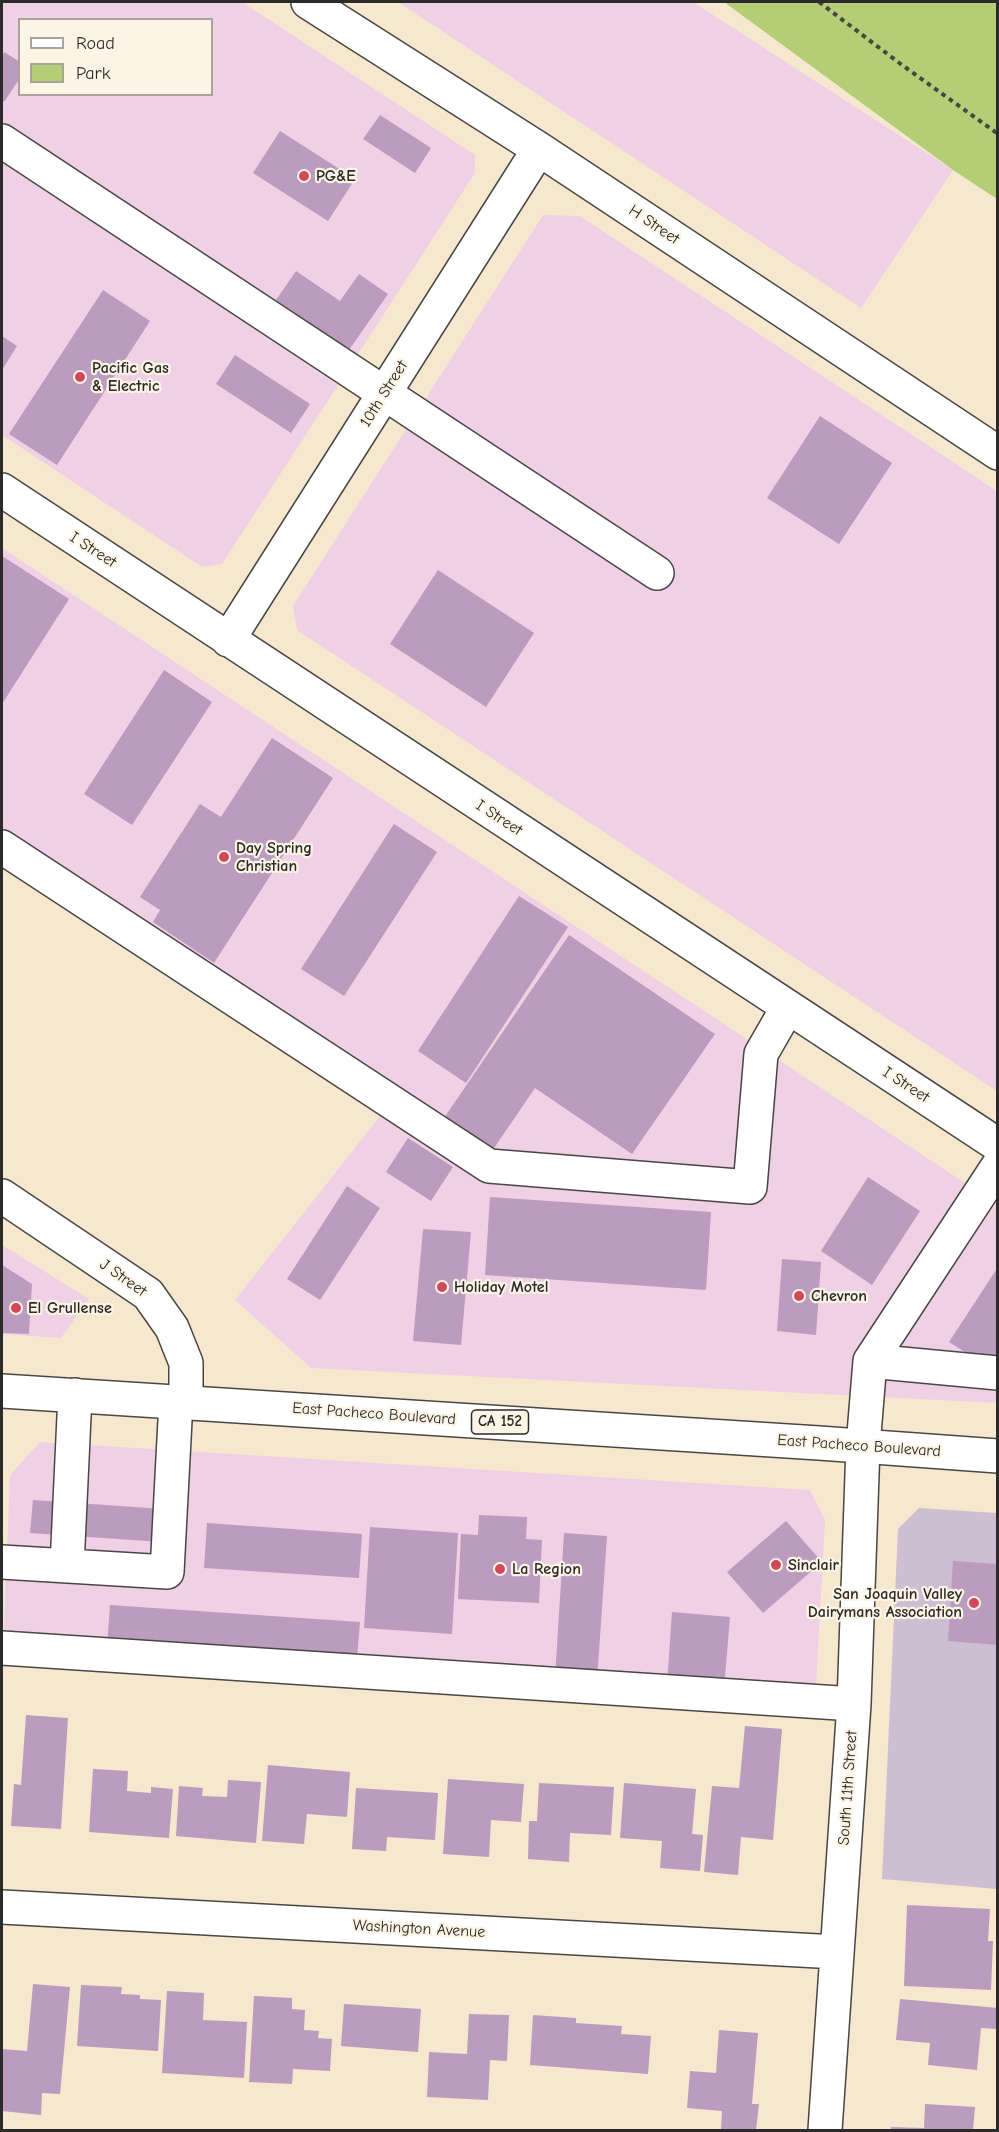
<!DOCTYPE html>
<style>
body{margin:0}
#map{position:relative;width:999px;height:2132px;overflow:hidden;background:#f6e8cf;font-family:"Comic Neue",sans-serif}
canvas{display:block}
.frame{position:absolute;inset:0;border:3px solid #2b2b2b;pointer-events:none}
.legend{position:absolute;left:18px;top:18px;width:195px;height:78px;box-sizing:border-box;background:#fcf5e5;border:2px solid #a8a49b;margin:0;padding:8px 10px;list-style:none;font-size:18px;color:#2b2b2b}
.legend li{display:flex;align-items:center;gap:12px;height:30px}
.legend b{width:30px;border:2px solid #a8a49b}
</style>
<div id="map">
<canvas width="999" height="2132"></canvas>
<div class="frame"></div>
<ul class="legend">
<li><b style="height:8px;background:#fff"></b>Road</li>
<li><b style="height:16px;background:#b3ce74"></b>Park</li>
</ul>
</div>
<script>
const context = document.querySelector('canvas').getContext('2d');
context.lineJoin = 'round';
function fill(path, color) { context.fillStyle = color; context.fill(path, 'evenodd'); }
const poly = rows => new Path2D(rows.map(r => 'M' + r).join(''));
function stroke(path, color, width, dash) { context.strokeStyle = color; context.lineWidth = width; context.lineCap = dash ? 'butt' : 'round'; context.setLineDash(dash || []); context.stroke(path); }
function label(font, color, halo, rows, align = 'center') {
  context.font = font + ' "Comic Neue",sans-serif'; context.lineWidth = 4.5; context.setLineDash([]); context.textBaseline = 'middle'; context.strokeStyle = halo; context.fillStyle = color; for (const [text, x, y, turn = 0] of rows) {
    context.save(); context.translate(x, y); context.rotate((+turn || 0) * Math.PI / 180); context.textAlign = isNaN(turn) ? turn : align; if (halo) context.strokeText(text, 0, 0); context.fillText(text, 0, 0); context.restore();
  }
}
fill(poly([
 [2,2,242,2,475,155,475,173,355,359,2,122],
 [20,20,212,20,212,94,20,94],
 [398,2,693,2,953,170,861,308],
 [2,160,338,385,222,564,202,567,2,435],
 [543,215,580,216,997,491,997,1091,297,630,293,606],
 [2,548,997,1204,997,1403,311,1368,235,1300,384,1111,2,858],
 [2,1245,89,1299,61,1338,2,1334],
 [40,1442,810,1490,825,1520,815,1702,3,1652,10,1475]
]), '#f0d0e5');
fill(poly([
 [919,1508,997,1513,997,1889,882,1879,898,1529]
]), '#cebed2');
fill(poly([
 [724,2,997,2,997,199,953,170]
]), '#b3ce74');
fill(poly([
 [4,52,20,62,20,78,4,102,2,100,2,56],
 [380,115,431,148,415,173,363,139],
 [280,131,355,179,328,221,253,173],
 [296,271,340,301,359,274,388,294,349,350,276,300],
 [103,290,150,321,57,465,9,434],
 [2,336,17,346,2,370],
 [235,355,310,404,291,433,216,384],
 [820,416,892,463,839,544,767,498],
 [2,556,69,599,2,704],
 [438,570,534,633,486,707,390,644],
 [164,670,212,702,132,825,84,794],
 [272,738,333,778,214,963,153,922,160,910,140,897,200,804,221,817],
 [394,824,437,852,344,996,301,969],
 [519,896,568,927,466,1083,418,1051],
 [569,935,715,1034,632,1154,535,1088,492,1151,444,1118],
 [408,1138,453,1167,431,1201,386,1172],
 [868,1177,920,1211,872,1285,821,1251],
 [347,1186,380,1208,320,1300,287,1279],
 [490,1197,711,1212,706,1290,485,1275],
 [423,1229,471,1232,461,1345,413,1341],
 [782,1259,821,1262,816,1335,777,1331],
 [2,1265,32,1284,29,1334,2,1333],
 [998,1267,998,1373,949,1342],
 [33,1500,178,1510,176,1543,30,1533],
 [479,1515,527,1517,526,1539,542,1540,539,1603,458,1599,461,1534,478,1535],
 [786,1521,822,1562,763,1613,727,1572],
 [207,1523,362,1534,359,1578,204,1568],
 [370,1527,458,1533,452,1634,364,1628],
 [564,1533,607,1536,597,1680,555,1678],
 [953,1561,998,1564,998,1645,948,1641],
 [110,1605,360,1622,357,1658,107,1647],
 [672,1612,730,1617,724,1689,667,1685],
 [26,1715,68,1718,61,1829,11,1826,14,1784,21,1785],
 [745,1726,782,1729,773,1840,741,1837,738,1875,704,1872,712,1786,739,1788],
 [268,1765,350,1772,347,1817,307,1814,304,1844,262,1841],
 [93,1769,128,1771,127,1791,151,1793,151,1787,173,1789,169,1838,89,1832],
 [448,1779,524,1784,521,1822,491,1820,489,1857,443,1854],
 [228,1780,261,1782,256,1843,176,1836,179,1786,203,1788,202,1796,227,1797],
 [539,1783,614,1787,611,1835,570,1833,569,1862,528,1859,529,1821,537,1821],
 [624,1783,696,1789,692,1834,703,1835,700,1871,660,1868,662,1841,620,1838],
 [356,1788,438,1793,435,1840,387,1837,386,1851,352,1849],
 [907,1905,990,1909,988,1941,993,1941,991,1990,904,1986],
 [33,1984,70,1987,60,2094,42,2093,41,2115,2,2111,2,2049,27,2051],
 [81,1985,122,1987,121,1994,140,1995,140,1999,161,2000,158,2051,77,2046],
 [167,1991,204,1993,203,2020,247,2022,244,2078,162,2073],
 [254,1996,292,1998,292,2009,305,2010,304,2030,319,2031,318,2038,332,2039,330,2071,293,2069,292,2084,249,2082],
 [900,1999,998,2008,998,2029,981,2028,977,2070,928,2065,930,2043,896,2040],
 [344,2004,421,2009,418,2052,341,2046],
 [469,2014,509,2015,507,2061,490,2060,488,2100,427,2097,429,2052,467,2054],
 [533,2015,576,2018,576,2023,622,2026,621,2034,651,2036,648,2074,530,2065],
 [719,2030,758,2033,752,2104,759,2104,756,2130,721,2130,722,2111,687,2108,690,2071,716,2073],
 [925,2104,975,2107,973,2130,891,2130,891,2127,924,2128]
]), '#bb9bbe');
const minor = poly([
 [308,2,539,149,998,453],
 [2,141,657,573],
 [2,490,998,1145],
 [228,640,539,149],
 [2,847,489,1166,750,1187,761,1054,788,1007],
 [2,1196,148,1294,172,1328,186,1363,186,1402],
 [870,1361,998,1373],
 [2,1562,167,1572,176,1401],
 [67,1566,75,1395],
 [2,1648,854,1704],
 [2,1907,837,1952],
 [825,2130,854,1704,863,1446,870,1361,998,1166]
]);
const highway = poly([
 [2,1391,819,1443,998,1456]
]);
stroke(minor, '#494744', 36);
stroke(highway, '#494744', 36);
stroke(poly([
 [819,2,898,62,998,134]
]), '#494744', 4, [4.5, 4.5]);
stroke(minor, '#fff', 33);
stroke(highway, '#fff', 33);
for (const [x, y, r, color] of [
 [304,176,6,"#d1495b"],
 [80,377,6,"#d1495b"],
 [224,857,6,"#d1495b"],
 [442,1287,6,"#d1495b"],
 [799,1296,6,"#d1495b"],
 [16,1308,6,"#d1495b"],
 [776,1565,6,"#d1495b"],
 [500,1569,6,"#d1495b"],
 [974,1603,6,"#d1495b"]
]) { const dot = new Path2D(); dot.arc(x, y, r, 0, 2 * Math.PI); context.fillStyle = color; context.fill(dot); stroke(dot, '#fcf5e5', 2); }
for (const [x, y, w] of [
 [500,1422,57]
]) { const box = new Path2D(); box.roundRect(x - w / 2, y - 12, w, 24, 4.5); context.fillStyle = '#fcf5e5'; context.fill(box); stroke(box, '#2b2b2b', 1.5); }
label('bold 15px', '#2b2b2b', null, [
 ["CA 152",500,1422]
]);
label('bold 16px', '#2b2b2b', '#fcf5e5', [
 ["PG&E",316,176],
 ["Pacific Gas",92,368],
 ["& Electric",92,386],
 ["Day Spring",236,848],
 ["Christian",236,866],
 ["Holiday Motel",454,1287],
 ["Chevron",811,1296],
 ["El Grullense",28,1308],
 ["Sinclair",788,1565],
 ["La Region",512,1569],
 ["San Joaquin Valley",962,1594,"right"],
 ["Dairymans Association",962,1612,"right"]
], 'left');
label('16px', '#2b2b2b', '#fcf5e5', [
 ["H Street",654,225,34],
 ["10th Street",384,394,-58],
 ["I Street",93,550,33],
 ["I Street",499,818,33],
 ["I Street",906,1085,33],
 ["J Street",123,1278,35],
 ["East Pacheco Boulevard",374,1414,4],
 ["East Pacheco Boulevard",859,1446,4],
 ["South 11th Street",848,1788,-86],
 ["Washington Avenue",419,1929,3]
]);
</script>
